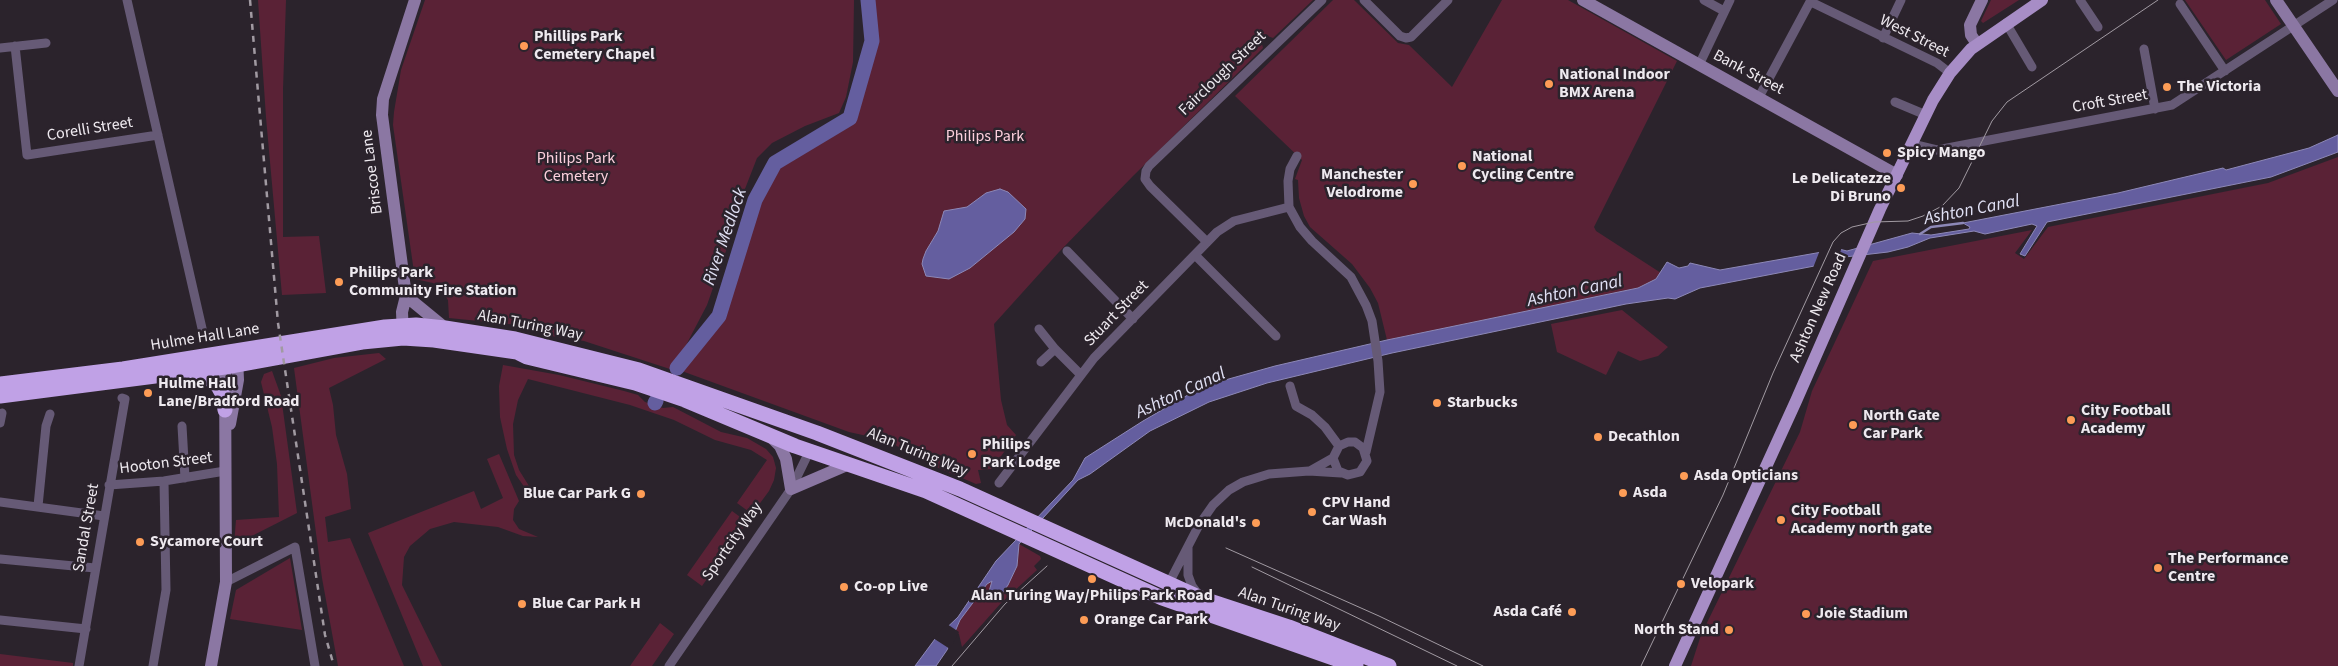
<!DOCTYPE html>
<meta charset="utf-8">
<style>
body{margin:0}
canvas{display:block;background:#2b232c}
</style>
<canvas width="2338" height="666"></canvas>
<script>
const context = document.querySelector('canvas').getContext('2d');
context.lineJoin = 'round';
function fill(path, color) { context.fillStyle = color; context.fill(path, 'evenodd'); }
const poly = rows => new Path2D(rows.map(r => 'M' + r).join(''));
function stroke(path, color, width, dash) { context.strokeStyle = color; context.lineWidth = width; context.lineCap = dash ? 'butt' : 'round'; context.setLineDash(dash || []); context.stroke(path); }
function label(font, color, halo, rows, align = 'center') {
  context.font = font + ' "Source Sans 3",sans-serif'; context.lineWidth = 5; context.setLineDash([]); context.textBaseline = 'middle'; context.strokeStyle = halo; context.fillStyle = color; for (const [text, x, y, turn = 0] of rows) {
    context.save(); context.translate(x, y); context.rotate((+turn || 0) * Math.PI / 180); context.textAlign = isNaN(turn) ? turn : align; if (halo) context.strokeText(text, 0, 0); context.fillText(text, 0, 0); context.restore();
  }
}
fill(poly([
 [258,0,286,0,283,89,283,237,319,236,326,293,282,295,266,117],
 [425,0,854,0,853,62,846,97,839,113,805,126,772,143,757,158,743,194,727,248,707,305,673,370,584,341,545,335,518,325,449,318,448,300,440,288,433,283,415,279,393,125,394,112,401,70],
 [870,0,1313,0,1273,38,1262,34,1260,36,1263,48,1133,176,1059,252,994,324,1001,400,1007,425,1016,435,992,469,978,470,981,483,976,484,911,456,890,441,849,432,679,370,721,317,756,200,776,164,851,119,874,40],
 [1333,0,1354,0,1398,43,1409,45,1452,87,1502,0,1568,0,1677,61,1594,227,1596,231,1661,273,1656,279,1638,288,1387,340,1378,303,1370,288,1352,264,1310,227,1304,216,1299,198,1298,180,1295,179,1302,160,1235,96],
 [1991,0,2019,0,1983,23,1981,21],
 [2185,0,2265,0,2281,24,2226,60],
 [2338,157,2338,666,1691,666,1701,635,1800,432,1812,391,1873,261,2032,230,2015,253,2024,259,2048,227,2268,183],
 [1622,310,1668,347,1658,356,1640,361,1618,351,1606,375,1557,352,1551,324],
 [379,353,386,359,329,388,333,405,336,435,347,474,351,509,325,517,328,542,350,538,404,666,338,666,322,578,294,368,334,358],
 [503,365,559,375,624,391,638,395,645,402,663,408,673,407,721,432,747,438,766,449,773,457,776,468,774,480,769,491,752,514,737,503,767,460,751,450,715,440,674,420,630,405,528,379,518,400,513,424,514,455,519,470,529,486,525,488,516,475,507,449,500,417,499,386],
 [272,371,281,396,297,513,234,545,236,520,279,517,277,464,272,427,261,382,264,374],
 [499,454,519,501,514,509,513,520,519,529,538,537,523,536,498,527,454,522,430,529,410,546,404,557,402,585,442,666,423,666,368,533,474,491,481,509,503,498,487,459],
 [732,511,747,522,702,586,687,575],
 [1019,544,1040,556,1041,559,1034,566,1037,570,1001,603,962,647,959,634,956,631,960,620,987,584,992,581,988,595,1001,595,1008,585,1017,566],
 [290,558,302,630,230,619,236,590],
 [660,623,674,634,652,666,630,666],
 [0,654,73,663,73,666,0,666]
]), '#5a2236');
const water = poly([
 [2338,135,2338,152,2271,177,2047,222,2025,256,2020,254,2037,226,2032,224,1985,234,1974,231,1930,238,1908,247,1888,252,1845,257,1830,263,1700,288,1675,299,1668,298,1626,304,1392,353,1267,383,1209,402,1150,431,1090,474,1078,480,1019,544,1017,566,1008,585,1001,595,996,598,991,593,988,595,992,581,987,584,960,620,947,650,936,666,915,666,935,639,958,617,996,561,1073,480,1085,458,1143,421,1193,392,1218,382,1275,366,1387,340,1638,288,1656,279,1667,262,1679,268,1688,266,1690,263,1720,270,1839,249,1847,251,1912,233,1931,235,1969,229,1970,227,1963,223,2118,193,2223,168,2226,170,2309,148,2338,135],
 [1000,189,1008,192,1026,209,1025,219,1014,232,970,268,949,279,926,276,922,264,923,259,926,251,938,231,944,211,967,207,986,193,1000,189]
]);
fill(water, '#645e9f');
stroke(water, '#8d88b7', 1);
fill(poly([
 [1839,246,1842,247,1836,264,1813,268,1820,250],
 [947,624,959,632,950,649,933,638]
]), '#2b232c');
stroke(poly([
 [1920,234,1931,227,1963,223]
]), '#8d88b7', 2.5);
stroke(poly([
 [677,368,719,316,755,200,775,163,850,118,872,41,868,0],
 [655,403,656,401]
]), '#645e9f', 15);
stroke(poly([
 [127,0,204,337],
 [1364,0,1400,36,1406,38,1411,37,1448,0],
 [1704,0,1724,11],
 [2080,0,2098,27],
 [1811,2,1937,63,1950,73],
 [2180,4,2225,71],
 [2006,23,2032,67],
 [1883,38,1901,0],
 [15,46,27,155,158,135],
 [0,48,46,43],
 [2144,49,2155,109],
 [1699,65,1730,0],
 [1759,97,1811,0],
 [1895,102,1926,115],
 [1912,144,1937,150,2172,105,2333,0],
 [1297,156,1290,169,1288,181,1289,207,1300,227,1312,241,1351,277,1366,305,1372,321,1378,361,1380,392,1366,452],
 [1207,242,1150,186,1145,179,1146,171,1149,166,1322,0],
 [1067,251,1133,319],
 [1195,255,1276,336],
 [1039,329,1055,349,1081,375],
 [1041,362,1055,349],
 [1290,386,1296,406,1312,415,1325,427,1339,446],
 [0,423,2,413],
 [182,426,185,478],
 [1310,471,1333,458,1339,446,1348,442,1355,442,1363,448,1367,461,1360,472,1348,475,1338,471,1333,458],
 [999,483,1094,358,1217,232,1234,221,1289,207],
 [109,485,164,481,225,471],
 [0,502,104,516],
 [38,506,46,426,50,414],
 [1188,547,1188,575,1192,586,1198,594],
 [0,559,95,568],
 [226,582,295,547,315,666],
 [1169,583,1199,525,1213,505,1229,490,1243,482,1269,474,1309,471,1341,473],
 [0,620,86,629],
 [79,666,125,399,122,398],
 [153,666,166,590,164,481],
 [669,666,791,489,809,452]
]), '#665a76', 9);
stroke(poly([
 [1583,0,1897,175],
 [2276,0,2338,91],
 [1977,44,1971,35,1970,25,1982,0],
 [406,296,445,328],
 [403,335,402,312,406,296,382,115,383,99,415,0],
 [230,424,238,380,237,357],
 [771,437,780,446,786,459,791,489,847,465],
 [211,666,226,582,225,359]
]), '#8b77a3', 12);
stroke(poly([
 [1675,666,1796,401,1880,209,1933,100,1950,73,1971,49,2042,0]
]), '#a78dc6', 12);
stroke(poly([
 [195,371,205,375,218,386,223,395,225,410],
 [0,384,123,369,385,327,416,325,445,328,515,339,639,370,817,433,960,489,1201,598,1289,627,1389,666],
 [0,396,225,367,362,342,403,338,434,340,517,352,527,357,635,383,685,400,795,446,926,491,1162,598,1356,666]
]), '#c0a1e6', 15);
stroke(poly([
 [1226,548,1379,616,1483,666],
 [1252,567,1457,666],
 [952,666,1005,604,1047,566],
 [1641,666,1723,495,1773,373,1833,242,1841,233,1852,227,1874,222,1908,221,1923,216,1942,206,1959,188,1992,121,2007,102,2158,0]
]), '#a19aa2', 1);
stroke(poly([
 [250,0,278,323,325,635,334,666]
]), '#a19aa2', 2.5, [6, 6]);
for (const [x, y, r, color] of [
 [524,46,5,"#fd9c56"],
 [1549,84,5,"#fd9c56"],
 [2167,87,5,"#fd9c56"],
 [1887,153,5,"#fd9c56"],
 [1462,166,5,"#fd9c56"],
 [1413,184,5,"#fd9c56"],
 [1901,188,5,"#fd9c56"],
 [339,282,5,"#fd9c56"],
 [148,393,5,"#fd9c56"],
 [1437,403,5,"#fd9c56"],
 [2071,420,5,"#fd9c56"],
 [1853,425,5,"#fd9c56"],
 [1598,437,5,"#fd9c56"],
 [972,454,5,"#fd9c56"],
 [1684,476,5,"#fd9c56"],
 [1623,493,5,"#fd9c56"],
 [641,494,5,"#fd9c56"],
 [1312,512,5,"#fd9c56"],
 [1781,520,5,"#fd9c56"],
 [1256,523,5,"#fd9c56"],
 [140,542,5,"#fd9c56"],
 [2158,568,5,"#fd9c56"],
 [1092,579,5,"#fd9c56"],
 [1681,584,5,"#fd9c56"],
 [844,587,5,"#fd9c56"],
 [522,604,5,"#fd9c56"],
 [1572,612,5,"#fd9c56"],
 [1806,614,5,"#fd9c56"],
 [1084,620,5,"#fd9c56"],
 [1729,630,5,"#fd9c56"]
]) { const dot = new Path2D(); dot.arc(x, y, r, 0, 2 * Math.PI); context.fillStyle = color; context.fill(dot); stroke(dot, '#2b232c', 2); }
label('bold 16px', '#eee9ef', '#2b232c', [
 ["Phillips Park",534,37],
 ["Cemetery Chapel",534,55],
 ["National Indoor",1559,75],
 ["BMX Arena",1559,93],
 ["The Victoria",2177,87],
 ["Spicy Mango",1897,153],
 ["National",1472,157],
 ["Cycling Centre",1472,175],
 ["Manchester",1403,175,"right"],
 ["Velodrome",1403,193,"right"],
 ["Le Delicatezze",1891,179,"right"],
 ["Di Bruno",1891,197,"right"],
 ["Philips Park",349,273],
 ["Community Fire Station",349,291],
 ["Hulme Hall",158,384],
 ["Lane/Bradford Road",158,402],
 ["Starbucks",1447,403],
 ["City Football",2081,411],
 ["Academy",2081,429],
 ["North Gate",1863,416],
 ["Car Park",1863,434],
 ["Decathlon",1608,437],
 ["Philips",982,445],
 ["Park Lodge",982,463],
 ["Asda Opticians",1694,476],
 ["Asda",1633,493],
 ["Blue Car Park G",631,494,"right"],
 ["CPV Hand",1322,503],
 ["Car Wash",1322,521],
 ["City Football",1791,511],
 ["Academy north gate",1791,529],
 ["McDonald's",1246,523,"right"],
 ["Sycamore Court",150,542],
 ["The Performance",2168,559],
 ["Centre",2168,577],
 ["Velopark",1691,584],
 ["Co-op Live",854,587],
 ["Alan Turing Way/Philips Park Road",1092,596,"center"],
 ["Blue Car Park H",532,604],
 ["Asda Café",1562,612,"right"],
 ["Joie Stadium",1816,614],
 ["Orange Car Park",1094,620],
 ["North Stand",1719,630,"right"]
], 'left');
label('16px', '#eee9ef', '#2b232c', [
 ["West Street",1914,37,27],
 ["Bank Street",1748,73,28],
 ["Fairclough Street",1223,74,-44],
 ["Croft Street",2110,102,-10],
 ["Corelli Street",90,130,-9],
 ["Briscoe Lane",373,172,-97],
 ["Ashton New Road",1819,308,-66],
 ["Stuart Street",1117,314,-46],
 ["Alan Turing Way",530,326,11],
 ["Hulme Hall Lane",205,338,-9],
 ["Alan Turing Way",917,453,22],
 ["Hooton Street",166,464,-7],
 ["Sandal Street",87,528,-80],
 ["Sportcity Way",733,542,-55],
 ["Alan Turing Way",1289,610,19]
]);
label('16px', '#fdd0dd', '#2b232c', [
 ["Philips Park",985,137],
 ["Philips Park",576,159],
 ["Cemetery",576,177]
]);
label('italic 18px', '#e1e1f5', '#2b232c', [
 ["Ashton Canal",1972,211,-11],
 ["River Medlock",726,237,-71],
 ["Ashton Canal",1575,292,-12],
 ["Ashton Canal",1181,394,-25]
]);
</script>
